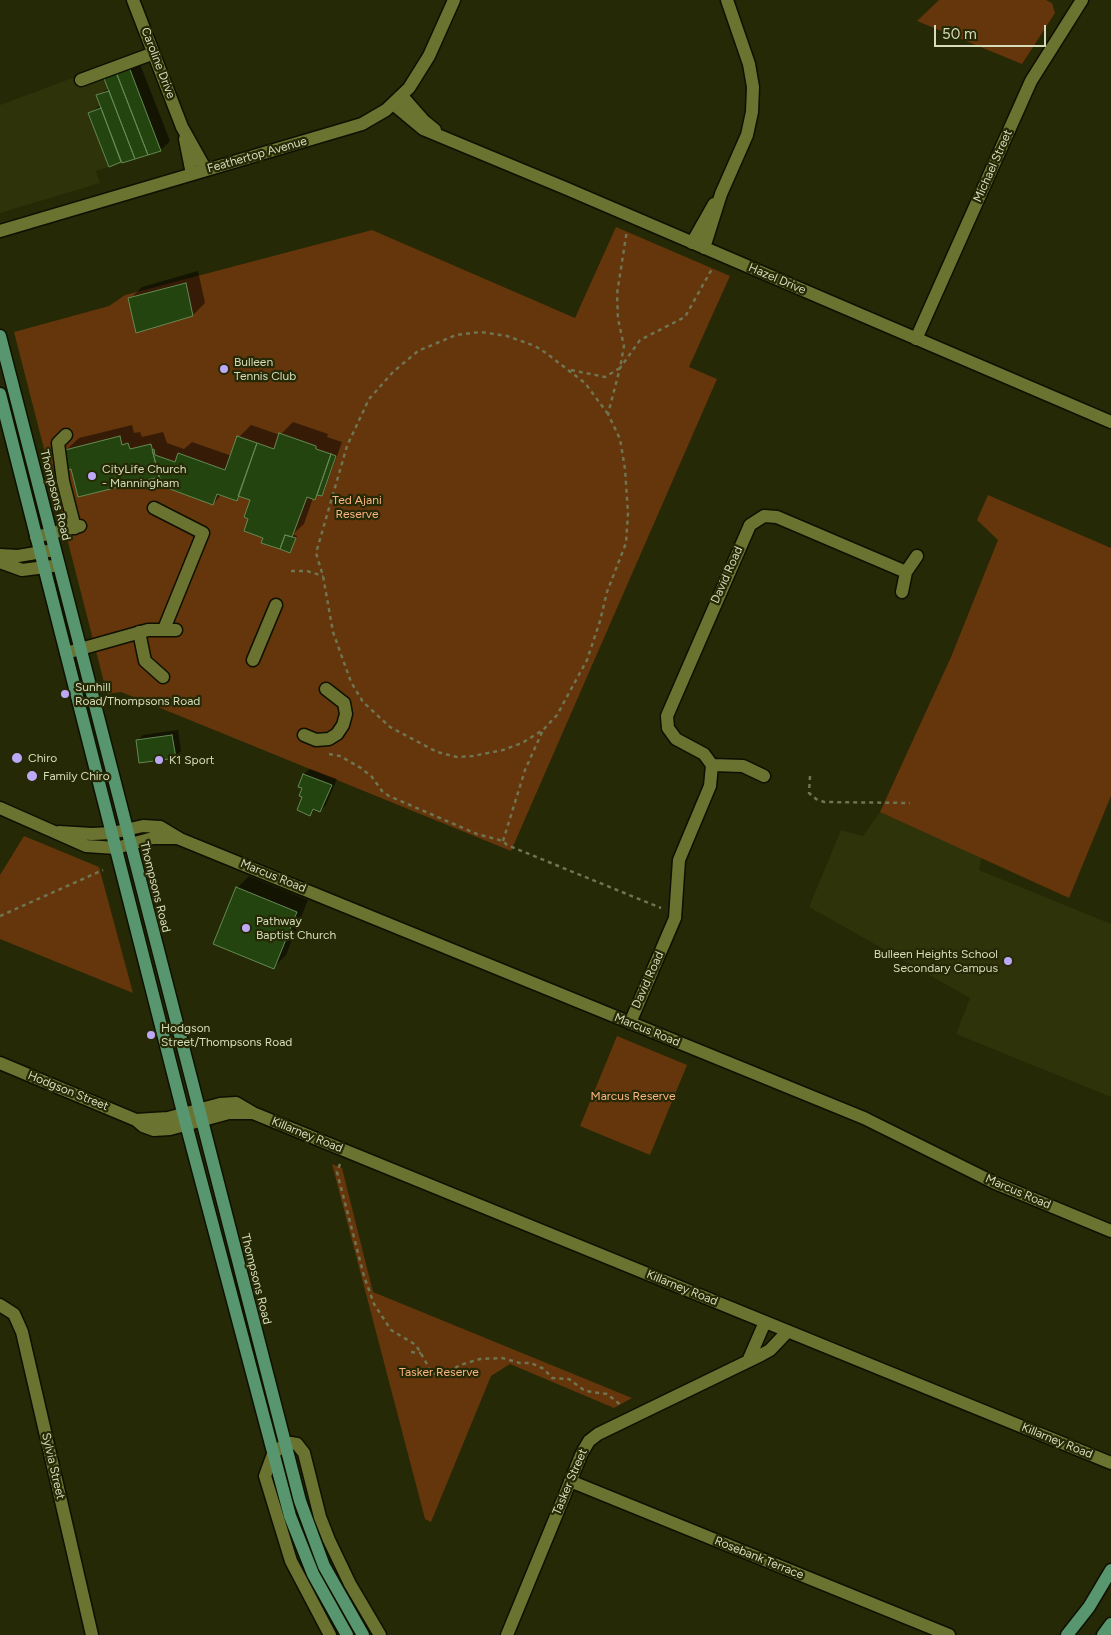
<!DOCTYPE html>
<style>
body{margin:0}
#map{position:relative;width:1111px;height:1635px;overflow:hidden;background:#252905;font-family:Figtree,sans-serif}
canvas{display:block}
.scale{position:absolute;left:934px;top:25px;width:112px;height:22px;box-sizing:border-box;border:2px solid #d6dcba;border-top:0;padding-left:6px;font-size:15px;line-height:18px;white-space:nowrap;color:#d6dcba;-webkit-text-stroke:4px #252905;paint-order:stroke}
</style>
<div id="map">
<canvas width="1111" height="1635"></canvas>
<div class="scale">50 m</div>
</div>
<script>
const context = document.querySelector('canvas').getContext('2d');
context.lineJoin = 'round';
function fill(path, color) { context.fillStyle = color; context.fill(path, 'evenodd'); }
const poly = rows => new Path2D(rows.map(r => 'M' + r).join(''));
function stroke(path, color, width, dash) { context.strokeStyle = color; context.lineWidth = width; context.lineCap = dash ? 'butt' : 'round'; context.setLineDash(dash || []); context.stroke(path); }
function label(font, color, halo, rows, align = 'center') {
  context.font = font + ' Figtree,sans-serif'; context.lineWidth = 4.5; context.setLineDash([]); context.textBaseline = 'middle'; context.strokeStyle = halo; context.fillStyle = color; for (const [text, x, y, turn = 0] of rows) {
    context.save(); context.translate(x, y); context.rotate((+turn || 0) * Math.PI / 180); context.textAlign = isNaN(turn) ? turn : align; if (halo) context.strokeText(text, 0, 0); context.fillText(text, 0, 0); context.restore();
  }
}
fill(poly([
 [126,58,161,151,96,171,100,183,0,213,0,105],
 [880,812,982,854,979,870,1111,924,1111,1097,956,1034,970,998,809,907,841,830,863,836]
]), '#2e330a');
fill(poly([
 [939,0,1046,0,1052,3,1055,13,1022,64,917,21],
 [616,227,730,276,689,367,717,379,511,851,121,692,107,694,14,332,109,306,125,295,372,230,575,318],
 [988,495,1111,548,1111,796,1069,898,880,812,951,657,998,540,977,520],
 [24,836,99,867,133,993,0,939,0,875],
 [617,1036,687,1065,650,1155,580,1126],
 [332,1164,342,1168,373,1292,632,1398,614,1408,510,1364,491,1376,431,1522,425,1519]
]), '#65350c');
fill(poly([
 [138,59,170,141,161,150,110,165,90,113,101,105,98,96,109,88],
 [198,271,205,303,193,315,130,299,142,287],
 [293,422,328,434,327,437,342,442,324,492,313,498,304,524,293,534,297,536,290,551,265,538,250,518,252,500,240,496,236,500,222,494,213,504,160,476,79,496,72,467,65,458,67,455,66,450,79,438,132,425,134,433,140,432,142,437,163,432,167,443,184,449,192,442,232,456,239,437,251,425,280,435],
 [178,730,181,751,175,757,137,741,143,735],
 [310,769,337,779,326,805,320,811,315,809,310,814,304,797,304,774],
 [249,876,308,900,286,955,274,967,237,888]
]), '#0007');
const building = poly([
 [129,67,161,151,148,155,116,72,129,67],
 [116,72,148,155,135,159,103,76,116,72],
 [109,91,135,159,122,163,96,95,109,91],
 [101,108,121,162,109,167,88,113,101,108],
 [186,283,193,316,136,333,128,298,186,283],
 [279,433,316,446,316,449,331,454,315,500,307,497,292,537,285,535,280,549,261,543,263,538,244,531,248,519,244,517,250,500,238,496,257,443,274,449,279,433],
 [120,436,122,445,128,443,130,449,151,444,159,477,78,497,71,469,66,470,63,457,67,457,65,450,120,436],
 [237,436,257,443,237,501,217,494,213,505,162,486,152,450,154,449,155,455,175,462,178,453,225,470,237,436],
 [331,454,336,456,322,496,317,495,331,454],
 [285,535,296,538,290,553,280,549,285,535],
 [172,735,176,758,139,763,136,740,172,735],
 [303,774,332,785,320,812,313,809,310,816,297,810,302,797,299,796,302,788,298,787,303,774],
 [236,887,297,912,274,969,213,944,236,887]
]);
fill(building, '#24440f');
stroke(building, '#648952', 1);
const minor = poly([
 [133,0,182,127,206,170],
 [81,80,154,53],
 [402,96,424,121,435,130],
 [393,104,423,129,565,188,1111,422],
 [185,139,192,174],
 [0,231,362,124,386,110,409,88,429,56,454,0],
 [692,243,714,204],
 [704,248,721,194,747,135,752,112,753,87,749,64,727,0],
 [916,339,1031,81,1082,0],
 [66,435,58,443,63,481,75,528],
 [154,508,203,533,164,629],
 [36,537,80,526],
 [0,555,18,556,54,550],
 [0,562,22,570,53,566],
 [902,592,906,572,917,556],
 [139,632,145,661,163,677],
 [66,653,148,630,176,630],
 [253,660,276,605],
 [304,735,316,740,329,739,337,734,343,725,346,714,344,703,326,689],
 [712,765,704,754,676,739,668,728,667,716,750,525,764,516,777,517,906,572],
 [0,808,86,846,116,848,153,838,178,838],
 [59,832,92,834,112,833,143,826,160,827,180,839,864,1118,995,1183,1111,1231],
 [630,1023,675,918,679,860,710,786,712,765,743,766,764,776],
 [0,1063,136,1120,143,1126,154,1130,170,1129,229,1113,253,1113],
 [136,1120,168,1118,220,1104,236,1103,253,1113,1111,1463],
 [0,1305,14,1314,22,1332,92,1635],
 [749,1359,765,1322],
 [570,1481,949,1635],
 [330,1635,291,1561,265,1476,273,1454,285,1444,291,1443,297,1444,304,1453,320,1517,329,1540,350,1584,380,1635],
 [507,1635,582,1453,589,1441,598,1434,761,1355,770,1350,788,1331]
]);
const major = poly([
 [0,336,300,1501,324,1566,363,1635],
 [0,394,186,1124,290,1516,313,1574,347,1635],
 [1067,1635,1089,1607,1111,1570],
 [1103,1635,1111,1624]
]);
stroke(minor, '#0e1000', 15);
stroke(major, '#0e1000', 15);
stroke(poly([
 [571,370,605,377,620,368,624,346,618,319,617,294,627,230],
 [608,414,585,383,546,353,535,346,507,336,481,332,456,335,418,351,393,372,369,399,347,446,316,553,323,576,333,632,351,682,363,702,390,727,437,752,457,757,473,756,503,750,522,743,543,730,557,715,587,660,600,621,607,592,626,543,628,513,625,469,620,439,608,414,620,368,640,340,685,317,713,267],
 [291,571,307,571,323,576],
 [329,754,340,756,361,768,372,777,382,791,389,796,477,834,503,841,507,845,661,908],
 [810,776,809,793,816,799,824,802,910,803],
 [503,841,525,770,543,730],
 [0,916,103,870],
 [340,1164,337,1172,364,1276,374,1304,391,1330,416,1345,432,1373,442,1376,460,1365,480,1359,502,1358,520,1363,531,1363,544,1369,552,1378,569,1379,585,1391,607,1394,622,1406],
 [411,1352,421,1353]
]), '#6f7451', 2.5, [4, 4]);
stroke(minor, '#6a7330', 12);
stroke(major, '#57966e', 12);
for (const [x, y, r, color] of [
 [224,369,5,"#bda9f5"],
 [92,476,5,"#bda9f5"],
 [65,694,5,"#bda9f5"],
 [17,758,6,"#bda9f5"],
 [159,760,5,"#bda9f5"],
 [32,776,6,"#bda9f5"],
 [246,928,5,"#bda9f5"],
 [1008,961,5,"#bda9f5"],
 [151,1035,5,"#bda9f5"]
]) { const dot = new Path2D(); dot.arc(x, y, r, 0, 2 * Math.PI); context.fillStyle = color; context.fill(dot); stroke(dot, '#252905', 2); }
label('12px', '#d6dcba', '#252905', [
 ["Caroline Drive",158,63,69],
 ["Feathertop Avenue",257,155,-16],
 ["Michael Street",993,166,-66],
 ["Hazel Drive",777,279,23],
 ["Thompsons Road",55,495,76],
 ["David Road",727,575,-66],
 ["Marcus Road",273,876,22],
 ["Thompsons Road",155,887,76],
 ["David Road",648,980,-66],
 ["Marcus Road",647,1030,22],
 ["Hodgson Street",68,1091,22],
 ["Killarney Road",307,1135,22],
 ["Marcus Road",1018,1192,23],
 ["Thompsons Road",256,1279,76],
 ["Killarney Road",682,1288,22],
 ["Killarney Road",1057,1441,22],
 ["Sylvia Street",53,1466,77],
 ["Tasker Street",570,1482,-67],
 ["Rosebank Terrace",759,1558,22]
]);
label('12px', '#d6dcba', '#252905', [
 ["Bulleen",234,362],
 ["Tennis Club",234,376],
 ["CityLife Church",102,469],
 ["- Manningham",102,483],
 ["Sunhill",75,687],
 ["Road/Thompsons Road",75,701],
 ["Chiro",28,758],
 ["K1 Sport",169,760],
 ["Family Chiro",43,776],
 ["Pathway",256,921],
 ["Baptist Church",256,935],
 ["Bulleen Heights School",998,954,"right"],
 ["Secondary Campus",998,968,"right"],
 ["Hodgson",161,1028],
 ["Street/Thompsons Road",161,1042]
], 'left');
label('12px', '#fcb481', '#252905', [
 ["Ted Ajani",357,500],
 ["Reserve",357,514],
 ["Marcus Reserve",633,1096],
 ["Tasker Reserve",439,1372]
]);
</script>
